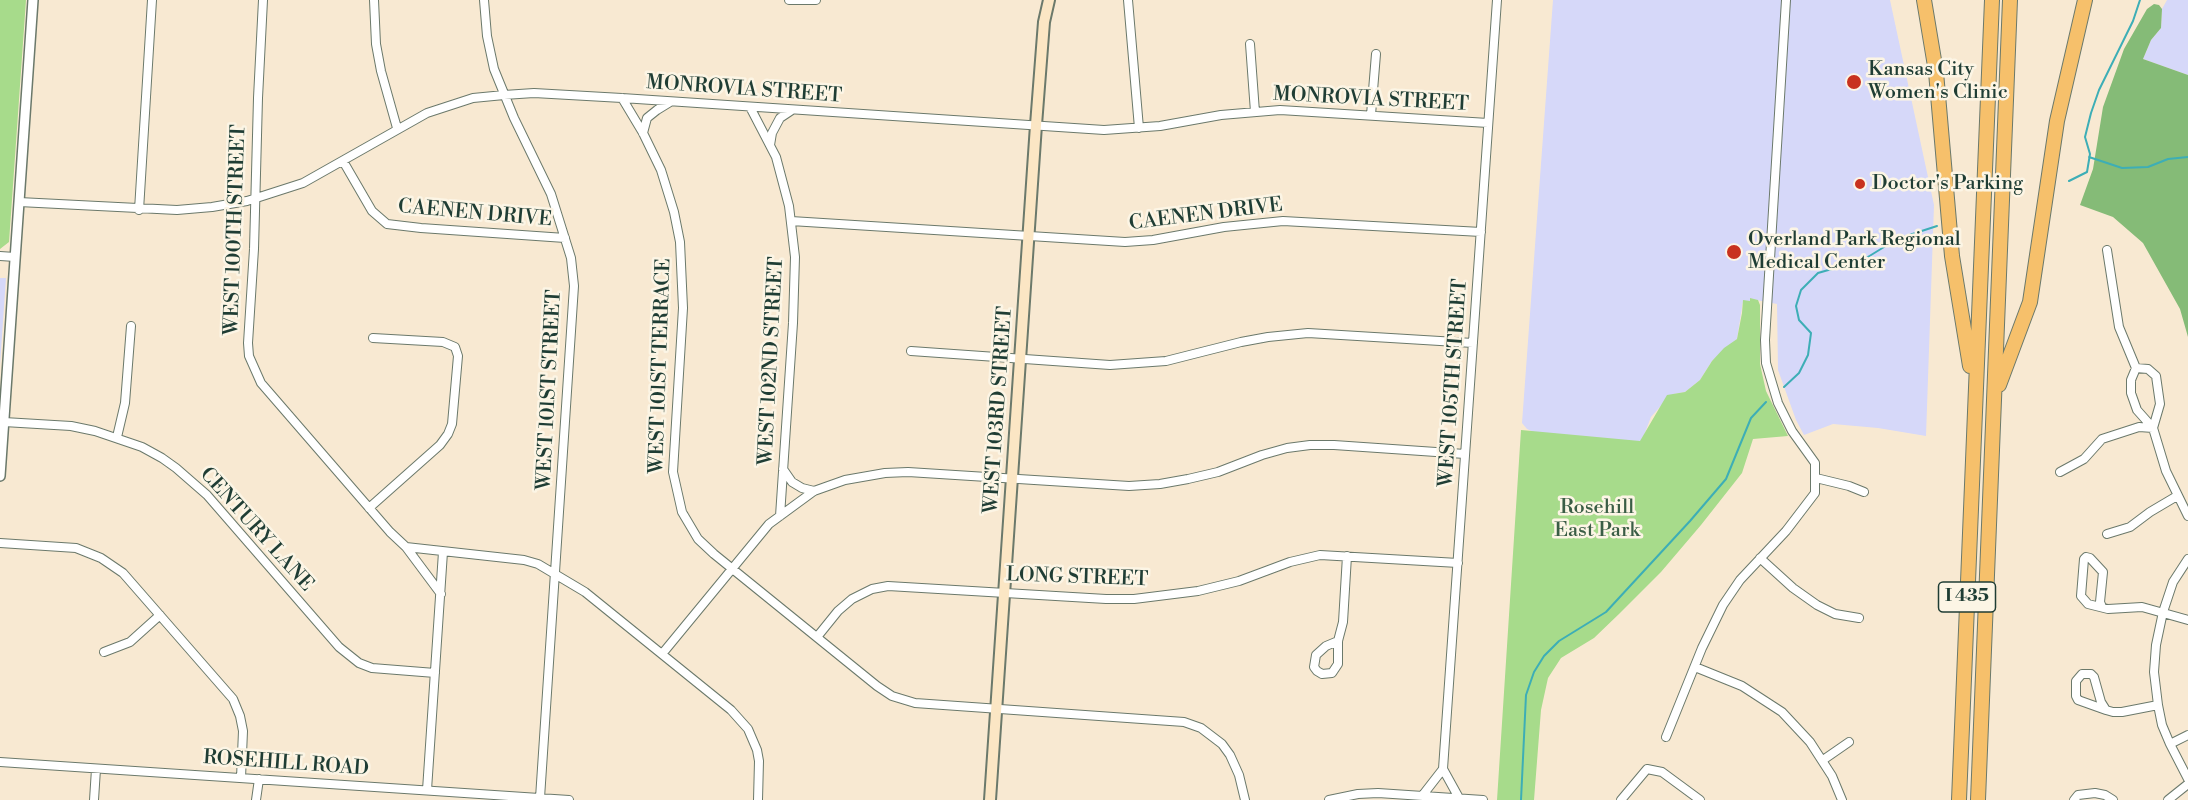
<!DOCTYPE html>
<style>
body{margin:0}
canvas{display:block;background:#f8e9d2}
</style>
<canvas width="2188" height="800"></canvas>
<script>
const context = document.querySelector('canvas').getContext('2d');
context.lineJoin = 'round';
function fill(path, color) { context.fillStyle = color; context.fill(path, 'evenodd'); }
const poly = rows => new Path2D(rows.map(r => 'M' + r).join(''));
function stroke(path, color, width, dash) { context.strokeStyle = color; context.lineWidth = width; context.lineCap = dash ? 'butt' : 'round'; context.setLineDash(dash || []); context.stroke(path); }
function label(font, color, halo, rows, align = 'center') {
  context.font = font + ' "Libre Bodoni",serif'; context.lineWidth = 5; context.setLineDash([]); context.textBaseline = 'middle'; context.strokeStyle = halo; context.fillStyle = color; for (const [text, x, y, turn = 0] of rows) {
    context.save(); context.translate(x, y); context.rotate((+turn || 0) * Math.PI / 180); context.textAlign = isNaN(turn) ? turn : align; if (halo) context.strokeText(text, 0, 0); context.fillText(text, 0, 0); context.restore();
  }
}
fill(poly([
 [1553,0,1890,0,1934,205,1926,436,1878,428,1833,424,1804,435,1796,420,1778,370,1777,304,1751,299,1750,301,1743,301,1737,339,1712,361,1700,380,1685,392,1674,394,1665,401,1651,417,1641,443,1536,433,1527,429,1522,423],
 [2167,0,2188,0,2188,75,2143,59,2151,40,2161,28,2162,9],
 [0,278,6,278,0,365]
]), '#d6d8f9');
fill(poly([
 [0,0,26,0,9,242,0,249],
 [1750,298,1758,300,1760,305,1760,364,1766,391,1788,436,1753,439,1742,473,1701,525,1661,572,1619,614,1594,638,1561,658,1548,678,1541,710,1534,800,1497,800,1521,430,1640,441,1667,395,1685,392,1700,380,1712,361,1724,348,1737,339,1742,313,1743,300,1750,301]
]), '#a7db8b');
fill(poly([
 [2154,4,2159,5,2162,9,2161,28,2151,40,2143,59,2188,75,2188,337,2180,309,2143,243,2113,217,2080,205,2093,169,2103,107,2124,49,2147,9]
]), '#85bb77');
stroke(poly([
 [2089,157,2122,168,2148,167,2168,159,2188,157],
 [2069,181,2087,172,2090,154,2085,137,2091,113,2099,90,2133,21,2140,0],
 [1784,387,1799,373,1808,355,1811,333,1799,320,1796,306,1801,290,1818,273,1863,260,1897,239,1937,226],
 [1521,800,1526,695,1534,672,1544,656,1559,641,1606,612,1690,521,1726,479,1751,418,1766,402]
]), '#3daeb6', 2);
const minor = poly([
 [263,0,258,98,254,249,248,343,249,356,261,383,390,532,406,547,524,560,538,564,585,592,731,710,748,729,757,750,759,761,758,800],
 [374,0,376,44,381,71,397,128],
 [484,0,487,36,494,69,514,118,551,194,571,258,574,286,540,798],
 [789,0,816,0],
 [1128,0,1139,128],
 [1250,44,1255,112],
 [622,98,643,133,661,170,674,212,680,242,683,308,673,472,682,512,698,539,714,554,877,686,892,696,915,703,1184,722,1201,728,1222,744,1230,755,1239,775,1245,800],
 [750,107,776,157,789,206,795,257,793,323,780,516],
 [1371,115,1376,54],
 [643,133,647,118,657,110,670,102],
 [770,145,772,133,780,118,792,110],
 [343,161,372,211,387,224,421,228,565,238],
 [19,202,177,210,212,207,247,201,303,183,427,113,473,98,504,95,534,93,622,98,1104,130,1160,126,1221,115,1280,110,1488,123],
 [139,210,152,0],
 [791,221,1125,242,1153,240,1224,227,1283,221,1481,232],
 [2107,250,2119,327,2136,368,2131,380,2131,393,2137,410,2153,428],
 [0,256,15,257],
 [911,351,1110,365,1166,361,1241,342,1268,337,1308,333,1473,343],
 [2136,368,2148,369,2156,376,2160,404,2153,428,2166,471,2188,516],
 [4,422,71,426,95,431,142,447,162,458,176,468,207,495,339,647,359,663,372,668,435,673],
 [117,437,125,403,131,326],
 [783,469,792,482,802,488,814,491],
 [2060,472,2084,459,2102,439,2139,427,2153,428],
 [1816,478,1849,486,1864,492],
 [369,508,440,445,448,434,452,424,458,356,455,347,443,342,373,338],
 [2107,534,2130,527,2150,512,2177,496],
 [0,543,76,548,101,558,123,573,233,699,240,716,243,731,241,778],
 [406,547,441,594],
 [1760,558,1793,588,1817,605,1835,614,1859,618],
 [2188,559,2173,582,2163,612,2156,645,2154,672,2158,705,2162,725,2170,744,2188,735],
 [2102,607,2100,602,2103,572,2090,558,2086,557,2084,559,2081,596,2088,604,2108,609,2142,607,2188,620],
 [817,637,838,611,852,599,872,589,888,586,1106,599,1134,599,1198,591,1239,581,1290,562,1320,555,1458,563],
 [1338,641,1326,646,1316,655,1314,667,1317,671,1322,674,1332,673,1338,664,1338,641,1343,622,1347,556],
 [104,652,130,642,160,615],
 [662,654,769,524,814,491,845,480,885,473,908,472,1129,486,1160,484,1188,479,1218,472,1262,455,1287,448,1310,445,1334,445,1465,454],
 [1695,667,1742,686,1782,712,1810,742,1832,776,1842,800],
 [2106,710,2078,700,2076,696,2076,681,2082,674,2091,674,2094,677,2101,702,2106,710,2113,712,2122,712,2158,705],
 [1666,737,1702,648,1723,605,1740,580,1786,531,1815,493,1815,463,1792,431,1778,403,1766,363,1765,340,1786,0],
 [2170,744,2188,779],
 [1823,760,1849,742],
 [0,762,569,800],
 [427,790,443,552],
 [1422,796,1443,769],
 [1459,798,1443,769,1497,0],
 [94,800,96,769],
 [256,800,259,779],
 [1329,800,1358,794,1378,793,1483,800],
 [1621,800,1647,769,1662,772,1700,800],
 [2074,800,2078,795,2095,793,2105,795,2113,800],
 [2168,800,2188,784]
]);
const tertiary = poly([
 [0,476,33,0]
]);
const secondary = poly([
 [990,800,1036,125,1044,22,1049,0]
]);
const motorway = poly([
 [1924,0,1936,72,1952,256,1970,366],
 [1999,385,2030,302,2057,121,2085,0],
 [1959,800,1992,0],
 [1978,800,2010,0]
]);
stroke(minor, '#6b796b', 10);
stroke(tertiary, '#6b796b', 12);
stroke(secondary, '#6b796b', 14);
stroke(motorway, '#6b796b', 16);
stroke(minor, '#fff', 8);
stroke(tertiary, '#fff', 9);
stroke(secondary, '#fbe6c4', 10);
stroke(motorway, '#f6c06b', 14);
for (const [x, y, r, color] of [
 [1854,82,8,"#c8321e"],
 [1860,184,6,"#c8321e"],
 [1734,252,8,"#c8321e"]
]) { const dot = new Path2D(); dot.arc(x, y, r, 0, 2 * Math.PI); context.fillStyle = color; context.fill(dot); stroke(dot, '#fcf5e5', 2); }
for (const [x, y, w] of [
 [1967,597,57]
]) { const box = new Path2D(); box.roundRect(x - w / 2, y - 15, w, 30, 4.5); context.fillStyle = '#fcf5e5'; context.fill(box); stroke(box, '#1f3d34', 1.5); }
label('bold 18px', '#1f3d34', null, [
 ["I 435",1967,597]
]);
label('20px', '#1f3d34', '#fcf5e5', [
 ["Kansas City",1868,70],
 ["Women's Clinic",1868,93],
 ["Doctor's Parking",1872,184],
 ["Overland Park Regional",1748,240],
 ["Medical Center",1748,263]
], 'left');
label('20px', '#1f3d34', '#fcf5e5', [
 ["MONROVIA STREET",744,90,4],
 ["MONROVIA STREET",1371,100,3],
 ["CAENEN DRIVE",475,214,5],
 ["CAENEN DRIVE",1206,215,-7],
 ["WEST 100TH STREET",236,230,-88],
 ["WEST 102ND STREET",772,361,-87],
 ["WEST 101ST TERRACE",661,366,-88],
 ["WEST 105TH STREET",1454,383,-86],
 ["WEST 101ST STREET",550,390,-87],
 ["WEST 103RD STREET",999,410,-86],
 ["CENTURY LANE",256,530,48],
 ["LONG STREET",1077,578,2],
 ["ROSEHILL ROAD",286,764,4]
]);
label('20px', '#3a5d45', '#fcf5e5', [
 ["Rosehill",1597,508],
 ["East Park",1597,531]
]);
</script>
